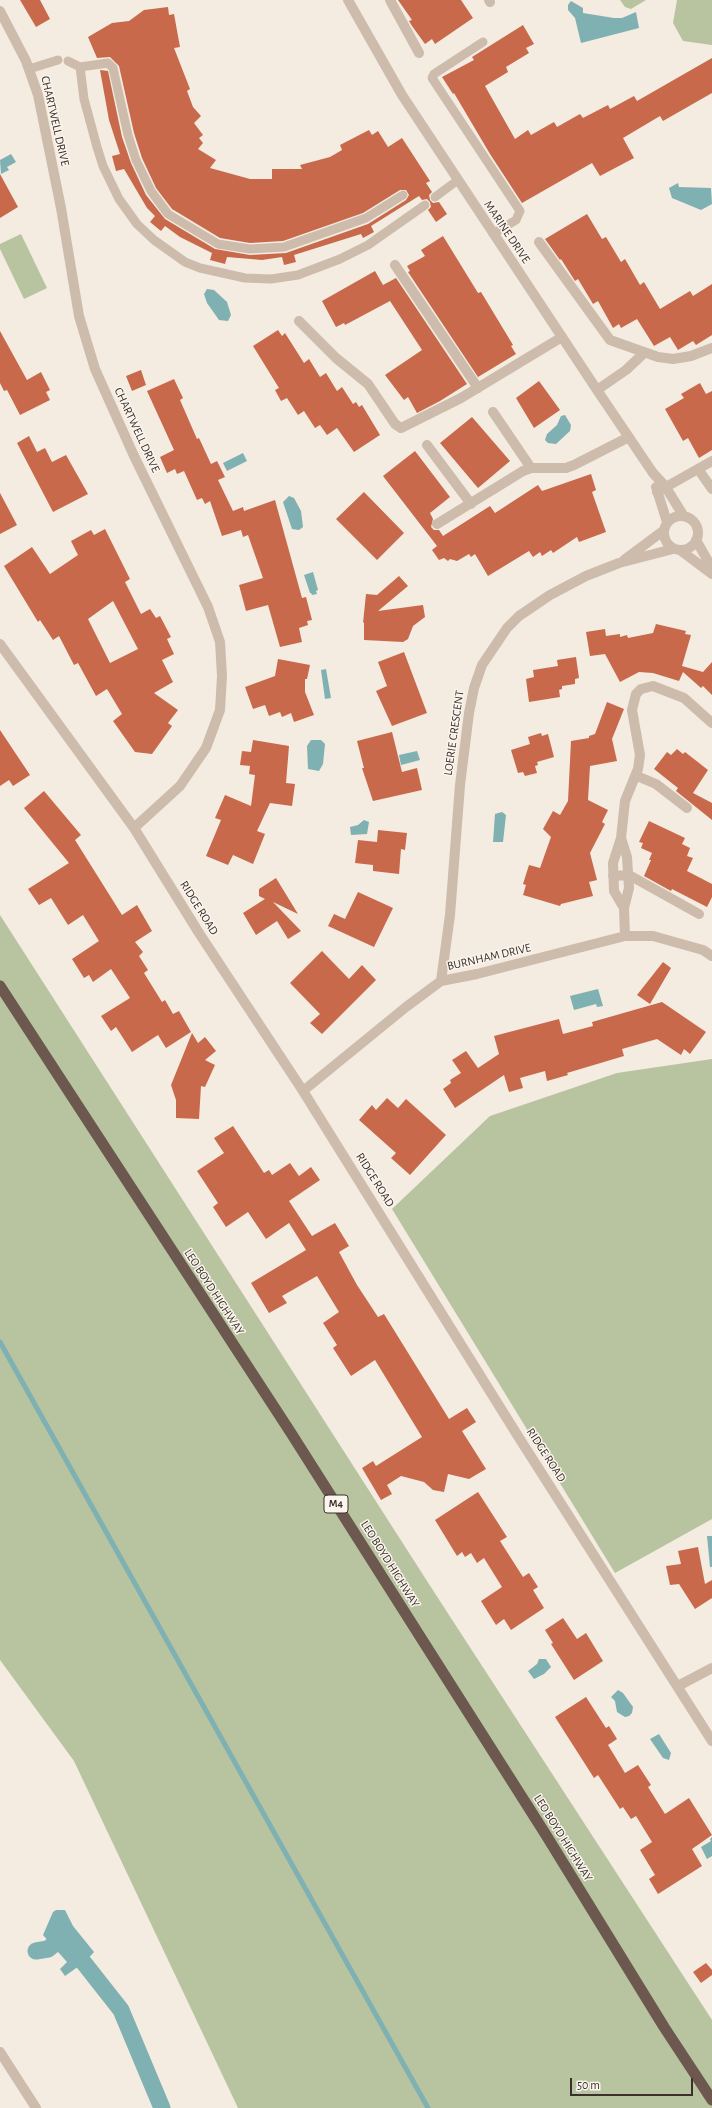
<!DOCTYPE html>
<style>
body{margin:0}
#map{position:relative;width:712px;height:2108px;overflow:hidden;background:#f4ebe1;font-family:"Alegreya Sans",sans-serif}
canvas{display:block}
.scale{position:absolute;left:570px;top:2078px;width:123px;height:18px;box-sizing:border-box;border:2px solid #3b302b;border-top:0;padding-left:5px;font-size:12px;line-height:14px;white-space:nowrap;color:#3b302b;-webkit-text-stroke:3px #fbf5ee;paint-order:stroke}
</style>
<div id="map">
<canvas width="712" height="2108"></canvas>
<div class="scale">50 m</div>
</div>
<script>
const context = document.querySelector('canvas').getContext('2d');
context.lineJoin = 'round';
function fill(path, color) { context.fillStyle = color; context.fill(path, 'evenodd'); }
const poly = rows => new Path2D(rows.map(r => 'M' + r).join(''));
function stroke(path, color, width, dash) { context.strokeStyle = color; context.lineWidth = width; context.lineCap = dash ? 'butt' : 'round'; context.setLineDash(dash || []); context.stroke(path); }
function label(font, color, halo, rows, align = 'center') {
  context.font = font + ' "Alegreya Sans",sans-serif'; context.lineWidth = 3; context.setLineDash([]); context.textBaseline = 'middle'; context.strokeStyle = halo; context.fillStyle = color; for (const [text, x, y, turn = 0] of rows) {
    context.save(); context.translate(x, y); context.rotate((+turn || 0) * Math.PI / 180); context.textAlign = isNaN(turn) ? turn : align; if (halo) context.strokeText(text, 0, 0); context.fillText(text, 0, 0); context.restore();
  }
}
fill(poly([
 [620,0,646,0,631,9,625,7],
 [677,0,712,0,712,45,683,41,673,23],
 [21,234,47,288,24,299,0,249,0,244],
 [0,915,436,1595,712,2020,712,2108,238,2108,74,1761,0,1660],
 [712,1059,712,1519,615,1573,392,1209,490,1116,617,1073]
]), '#b8c4a0');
fill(poly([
 [571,1,583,8,583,13,614,18,622,18,636,12,639,28,581,43,575,18,568,10,568,5],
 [11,154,16,162,7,167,9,170,1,174,0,160],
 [678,183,679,187,711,188,712,204,701,210,672,198,669,188],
 [207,289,214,290,227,302,231,315,228,321,219,320,207,303,204,294],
 [565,415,571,425,570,431,556,444,548,443,545,440,547,434,557,425,561,416],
 [243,453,247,461,227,471,223,463],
 [289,496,294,498,301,511,303,527,299,530,292,529,283,502],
 [313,572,318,590,316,591,317,594,312,595,311,593,310,593,304,575],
 [326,669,331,698,325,699,321,670],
 [311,740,321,740,325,744,323,764,319,771,308,769,307,746],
 [417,751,420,760,401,765,399,755],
 [502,812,506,815,503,842,493,842,495,814],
 [364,820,369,822,367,834,351,835,350,827,358,825],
 [598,989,603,1006,597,1007,596,1004,574,1010,570,996],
 [707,1536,712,1536,712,1567,710,1567],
 [539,1659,546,1659,551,1667,544,1674,534,1679,528,1671,537,1664],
 [618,1690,623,1693,633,1707,632,1713,629,1716,625,1717,617,1712,615,1701,611,1697],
 [659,1734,671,1753,669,1760,663,1758,650,1739],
 [712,1837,712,1856,707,1859,701,1847,711,1841,710,1839],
 [56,1910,65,1910,73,1926,94,1952,86,1961,65,1976,60,1969,67,1962,43,1935,53,1912]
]), '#7fb0b2');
stroke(poly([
 [0,1342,428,2108]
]), '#7fb0b2', 5);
stroke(poly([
 [36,1951,48,1949,53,1945],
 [84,1963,121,2010,162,2108]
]), '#7fb0b2', 17);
fill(poly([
 [20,0,40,0,50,19,36,27],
 [398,0,461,0,473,18,435,44,432,39,425,44,412,26,409,21,412,20],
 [168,7,169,15,174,14,180,47,174,48,190,89,187,91,193,107,201,116,194,123,203,135,199,138,203,143,198,149,216,160,210,168,250,179,272,179,272,169,302,169,300,165,330,157,342,150,340,145,369,130,372,135,378,131,388,147,402,138,430,181,426,183,432,192,429,195,430,200,433,203,439,202,447,214,436,222,428,210,431,207,430,202,427,199,422,200,419,196,371,226,374,232,363,238,361,234,294,255,296,262,284,265,282,257,262,260,227,257,225,264,210,260,212,253,180,237,165,226,161,231,150,222,155,216,147,208,124,169,116,171,112,156,120,154,109,120,100,70,108,71,122,137,131,163,146,195,165,219,215,249,250,255,286,253,368,224,406,200,409,195,406,190,400,190,363,213,283,241,250,243,220,238,172,209,156,188,142,158,134,133,119,66,110,57,97,58,88,37,112,23,129,21,144,10],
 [523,25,534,44,526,48,529,53,506,67,508,72,485,86,515,139,528,130,531,135,554,122,557,127,580,114,583,118,608,105,610,109,634,96,637,101,712,58,712,93,663,121,660,116,623,138,634,158,600,176,592,163,522,203,490,154,454,93,453,94,442,77,474,60,472,57],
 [0,174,18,207,0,218],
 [587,214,602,239,606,237,621,262,625,259,640,285,644,282,660,309,690,291,693,296,712,284,712,335,696,345,693,341,678,350,670,337,654,346,637,319,621,328,619,324,613,328,598,301,593,304,578,279,575,281,561,259,560,260,545,239],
 [443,236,478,293,481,292,513,345,511,346,516,354,478,377,408,272,410,271,407,266,425,256,421,250],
 [375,271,383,285,396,278,467,384,440,401,417,413,408,397,404,400,385,375,422,350,390,301,345,325,344,323,336,327,322,301],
 [278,330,282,336,285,333,304,363,309,359,320,377,326,373,337,391,342,387,353,404,356,402,359,407,362,405,380,435,354,452,337,428,327,435,320,425,315,428,304,411,298,415,287,398,281,401,275,390,279,388,253,346],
 [0,331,27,380,41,372,50,390,46,392,50,400,20,415,7,390,4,391,0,383],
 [141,370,146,385,132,391,126,376],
 [174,379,183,398,180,400,197,439,199,438,211,464,217,461,225,477,218,480,233,511,243,507,244,511,275,500,302,598,306,597,312,620,307,621,308,625,299,628,302,642,280,647,268,605,246,611,239,585,263,578,248,535,243,537,241,530,222,536,210,501,205,504,202,498,197,500,184,471,177,474,175,469,167,473,160,457,174,450,147,391],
 [539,381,560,410,534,428,516,398],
 [700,383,706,394,712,391,712,450,699,458,688,438,683,441,665,409,684,398,681,394],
 [472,417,510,461,478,488,440,443],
 [29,436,37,452,45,448,52,462,66,455,88,494,53,512,17,443],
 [415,451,450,497,430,513,433,519,431,527,434,530,439,530,443,536,490,506,495,513,538,485,542,491,591,474,596,490,592,492,606,532,579,542,577,537,553,553,551,550,542,556,540,552,533,557,529,551,488,576,475,554,471,557,469,554,457,561,450,559,448,561,444,558,439,560,432,550,437,546,383,476],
 [364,492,404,533,377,560,336,519],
 [0,493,17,525,0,534],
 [105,529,130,579,125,582,141,614,150,609,156,618,160,616,171,637,167,639,174,654,162,660,173,682,154,693,178,710,168,723,172,726,152,754,135,752,113,721,122,714,107,689,96,696,78,663,74,665,59,636,53,640,40,620,38,622,4,566,32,547,50,574,78,555,71,541,91,530,94,535],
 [113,601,138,649,110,663,88,619],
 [399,576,408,586,378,611,423,605,425,617,413,626,408,639,403,642,364,640,364,622,363,623,366,594,377,595],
 [656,624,686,631,685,634,691,635,682,666,703,672,712,662,712,695,703,686,701,688,683,672,679,681,653,673,639,672,620,682,605,654,590,656,586,632,605,629,606,636,620,634,620,637,627,635,628,638,653,633],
 [404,652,427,713,392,726,376,691,387,686,378,662],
 [576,657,579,678,575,679,575,684,562,686,562,689,559,690,560,697,529,702,526,679,534,677,533,670,558,666,557,660],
 [278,659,310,665,307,679,305,679,305,692,314,715,294,722,291,713,282,717,280,712,269,716,265,705,253,709,245,687,275,676],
 [607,702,624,709,612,739,617,761,590,766,588,800,608,810,602,822,605,824,590,853,597,880,589,882,593,896,561,904,560,906,523,895,526,885,523,884,529,865,540,868,551,837,543,829,553,811,560,815,568,801,571,741,589,738,589,736,595,734],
 [0,730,30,775,13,786,9,780,0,786],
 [392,732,402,772,417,768,422,790,373,801,362,768,364,768,357,741],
 [541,733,542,736,548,734,554,757,537,762,538,765,535,766,537,773,525,776,523,772,518,773,511,750,530,744,528,737],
 [253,740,289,746,286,783,295,784,292,806,270,803,257,831,265,834,253,864,233,855,228,865,206,856,221,820,215,818,225,795,251,806,255,775,249,774,250,766,240,765,242,751,251,752],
 [677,749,683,754,685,752,708,770,693,793,712,803,712,820,676,791,678,788,654,769,667,752,671,755],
 [44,791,81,835,75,840,122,915,137,905,152,931,135,942,143,952,139,956,148,970,144,973,162,1002,165,1000,173,1014,179,1011,191,1032,166,1048,158,1035,132,1052,116,1027,111,1031,101,1016,130,998,111,969,93,982,89,975,84,978,72,959,99,941,83,915,68,925,51,898,39,905,28,889,69,863,24,808],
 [649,821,685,838,682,844,690,848,687,856,693,858,687,871,712,884,712,897,707,907,672,889,671,891,644,876,651,860,649,860,652,853,641,848,643,843,639,842],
 [378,830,407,833,405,850,401,849,399,874,373,871,373,865,355,863,358,840,377,842],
 [276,878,298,914,273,902,301,931,288,939,277,921,256,935,243,913,265,899,259,896,259,889],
 [358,892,393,908,374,947,328,926,334,914,345,919],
 [322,951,349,979,362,965,376,980,322,1034,310,1023,320,1014,290,983],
 [663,962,671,968,650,1004,637,995],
 [662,1002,706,1032,690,1054,684,1049,681,1055,657,1039,622,1049,624,1056,567,1073,568,1075,547,1081,545,1071,520,1078,523,1088,509,1092,504,1075,455,1108,443,1089,451,1083,450,1080,461,1073,452,1060,466,1051,478,1068,499,1054,494,1036,559,1019,563,1034,593,1026,592,1022],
 [192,1033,198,1043,205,1037,216,1051,205,1060,215,1065,205,1087,201,1086,199,1119,176,1118,176,1100,171,1085],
 [387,1098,398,1108,406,1099,446,1135,410,1175,391,1158,396,1153,359,1120,372,1105,376,1110],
 [233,1126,264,1173,269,1170,272,1175,290,1163,299,1176,311,1167,320,1180,289,1201,312,1236,335,1223,349,1246,339,1252,357,1285,378,1317,384,1314,449,1419,467,1408,476,1422,462,1431,486,1469,469,1479,448,1474,444,1492,433,1490,424,1482,401,1476,387,1485,392,1494,381,1500,362,1468,373,1461,376,1466,422,1437,375,1360,351,1376,333,1348,337,1345,323,1323,339,1312,317,1276,282,1296,287,1303,269,1313,251,1283,306,1250,289,1223,266,1239,248,1212,226,1227,213,1207,218,1203,197,1171,224,1153,214,1138],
 [478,1492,507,1537,500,1541,523,1577,529,1573,538,1587,533,1590,544,1608,511,1630,504,1619,496,1625,481,1601,502,1587,484,1558,477,1563,471,1553,465,1557,462,1552,457,1556,435,1520],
 [698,1547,705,1584,712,1580,712,1598,695,1609,679,1584,670,1585,666,1566,681,1564,678,1551],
 [563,1618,577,1639,586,1633,603,1661,574,1680,551,1644,553,1643,545,1630],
 [586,1697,606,1728,609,1726,617,1739,608,1745,625,1773,638,1765,651,1785,648,1787,665,1814,689,1798,712,1835,692,1849,702,1866,658,1894,649,1879,655,1875,640,1850,652,1842,636,1816,631,1819,623,1807,620,1809,598,1775,594,1778,555,1717],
 [706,1963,712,1970,712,1975,701,1983,693,1972]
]), '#c8694b');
stroke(poly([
 [483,42,434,74,432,78,520,211,516,220,493,234],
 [68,61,80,67,108,63,113,68,128,135,136,160,151,191,168,214,218,244,250,249,284,247,366,218,403,195],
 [80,67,84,99,97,147,103,166,119,199,137,224,154,240,185,262,200,268,245,278,271,279,298,275,340,259,368,245,425,205],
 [29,69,58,60],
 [435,197,458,180]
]), '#cdbbac', 9);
stroke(poly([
 [348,0,402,95,597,390,653,473,665,486,683,515],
 [390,0,419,53],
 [489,0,490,2],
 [0,11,26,61,38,95,61,208,79,316,95,369,134,456,208,607,220,642,222,676,220,710,206,748,180,786,134,828],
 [539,242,610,340,658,357,673,359,691,356,712,348],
 [395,265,478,388],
 [299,321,336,358,368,384,395,424,401,428,461,398,562,337],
 [597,390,626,370,644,353],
 [493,412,531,468],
 [427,445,471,504],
 [698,469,712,489],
 [656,487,667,522],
 [657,492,712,461],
 '664 533a17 17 0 1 1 34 0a17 17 0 1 1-34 0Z',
 [437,524,523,471,531,468,566,468,574,465,629,437],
 [696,540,712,568],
 [680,550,712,574],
 [624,560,663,531],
 [0,644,134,828,199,933,303,1091,516,1433,712,1741],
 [637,776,656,784,687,808],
 [621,838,627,857,629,888,624,908,625,936],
 [613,876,629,875,699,914],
 [624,908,614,891,613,863,621,838,625,801,638,769,640,755,632,710,636,694,641,689,653,686,684,698,712,723],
 [441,981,450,915,460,785,469,713,474,688,482,665,507,628,519,616,550,595,586,576,619,563,673,549],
 [303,1091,406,1007,441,981,477,974,625,936,653,936,703,950,712,956],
 [678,1686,712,1668],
 [0,2052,36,2108]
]), '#cdbbac', 10);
stroke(poly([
 [0,986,291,1433,546,1835,664,2027,712,2100]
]), '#6c584f', 11);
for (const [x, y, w] of [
 [336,1504,24]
]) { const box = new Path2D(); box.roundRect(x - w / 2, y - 9, w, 18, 3); context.fillStyle = '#fbf5ee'; context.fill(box); stroke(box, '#3b302b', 1); }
label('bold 11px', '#3b302b', null, [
 ["M4",336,1504]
]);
label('12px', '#3b302b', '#fbf5ee', [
 ["CHARTWELL DRIVE",55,121,77],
 ["MARINE DRIVE",507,232,56],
 ["CHARTWELL DRIVE",137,430,65],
 ["LOERIE CRESCENT",454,733,-82],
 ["RIDGE ROAD",199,908,58],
 ["BURNHAM DRIVE",489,957,-13],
 ["RIDGE ROAD",375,1180,58],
 ["LEO BOYD HIGHWAY",214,1292,57],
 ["RIDGE ROAD",546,1455,57],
 ["LEO BOYD HIGHWAY",390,1564,58],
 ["LEO BOYD HIGHWAY",563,1838,58]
]);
</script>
